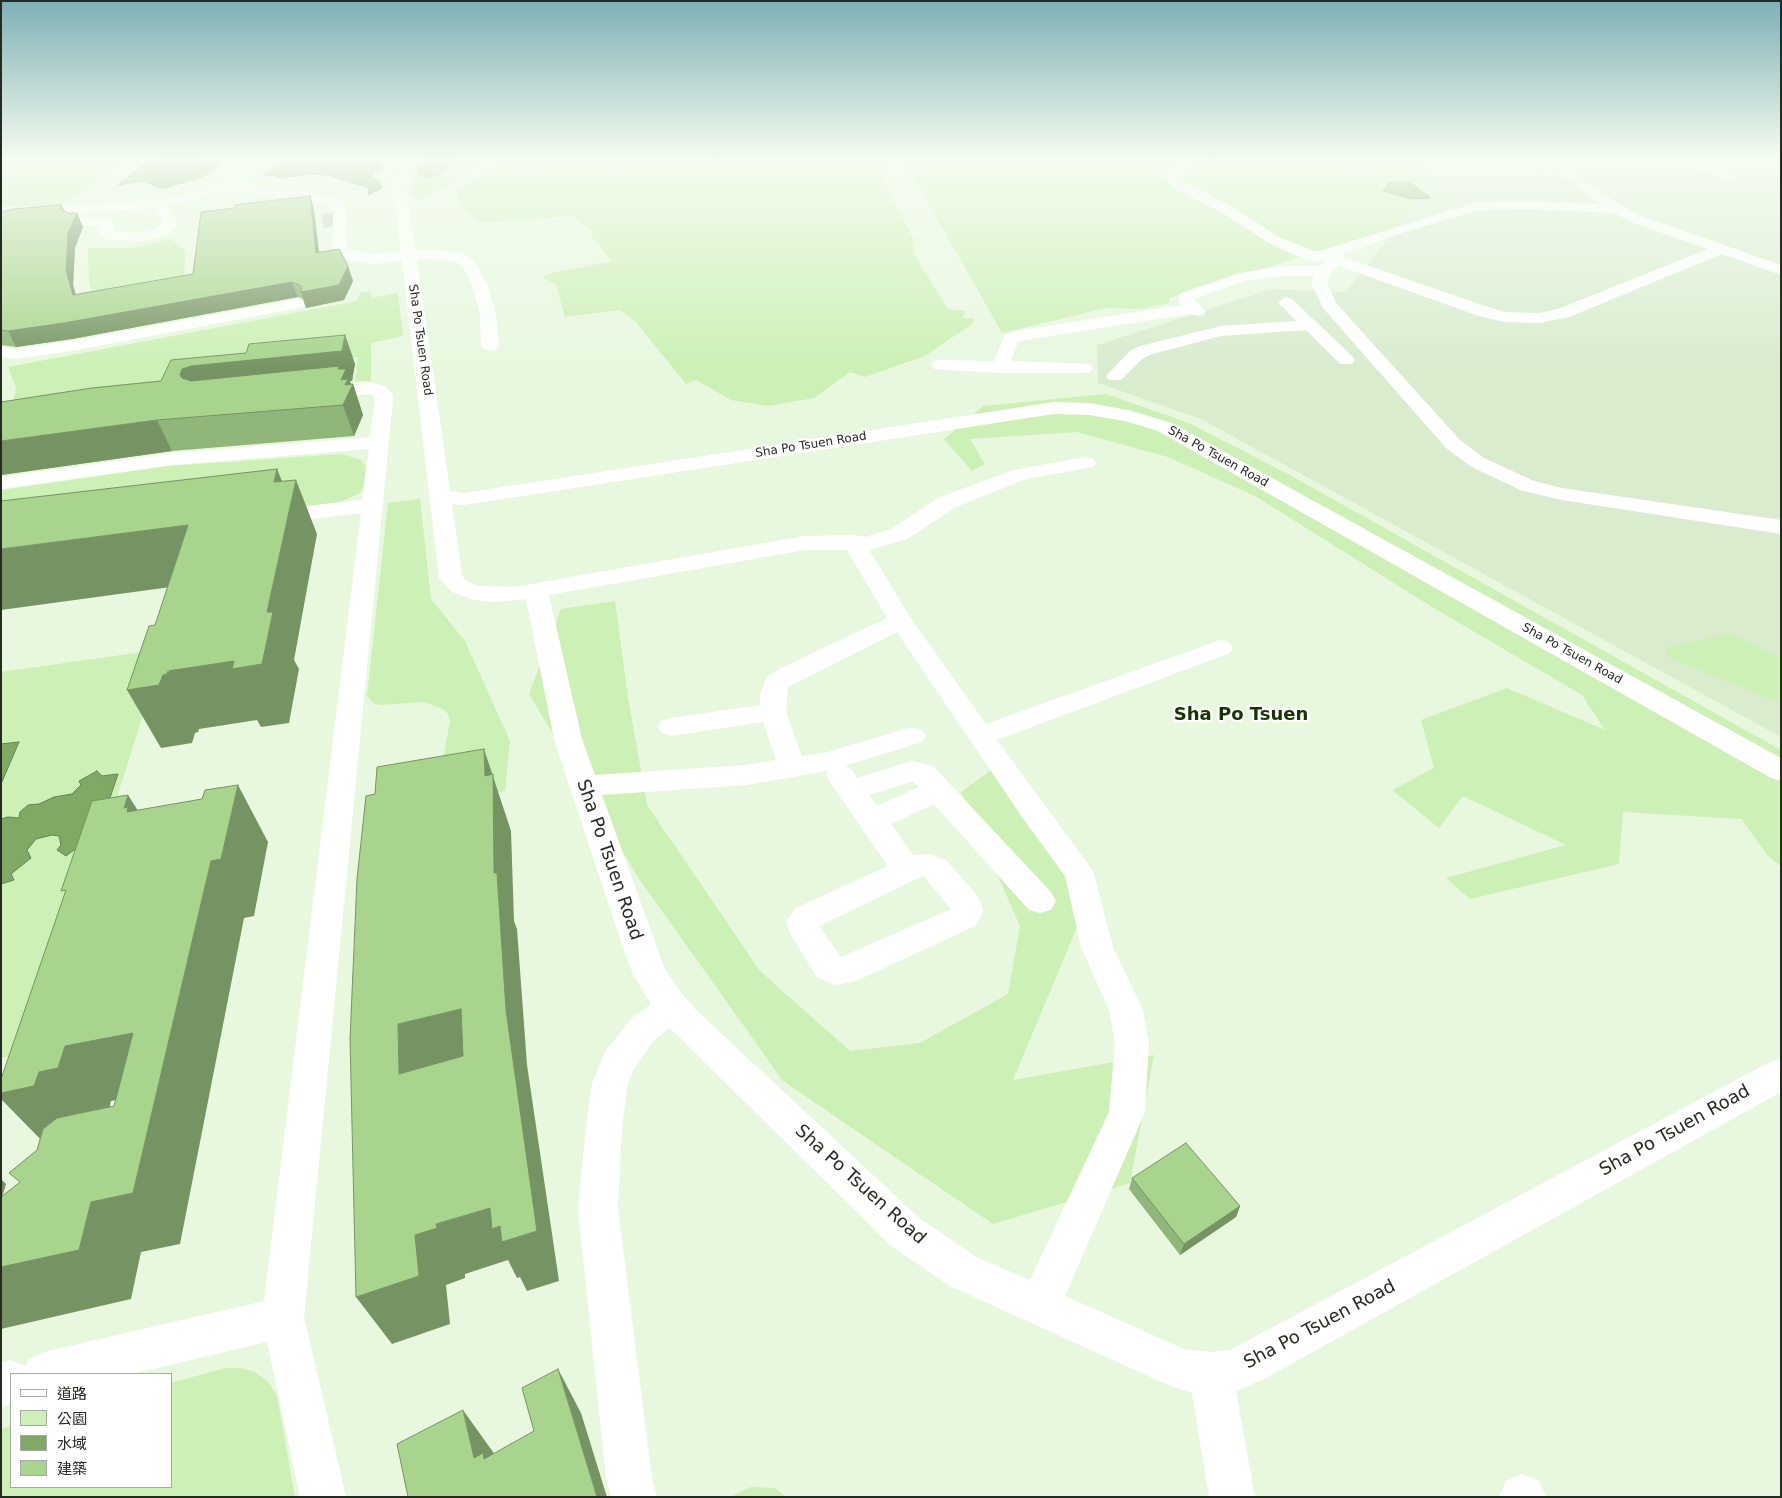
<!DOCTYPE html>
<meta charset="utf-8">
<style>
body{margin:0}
#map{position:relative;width:1782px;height:1498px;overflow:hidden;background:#e8f8df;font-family:"DejaVu Sans","Noto Sans TC",sans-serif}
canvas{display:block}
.frame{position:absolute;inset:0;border:2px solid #262b22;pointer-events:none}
.legend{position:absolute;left:10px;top:1373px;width:162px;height:115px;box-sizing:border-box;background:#fff;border:1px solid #a8aaa7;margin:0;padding:6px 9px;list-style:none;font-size:15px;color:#262b22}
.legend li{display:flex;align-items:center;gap:10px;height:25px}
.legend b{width:25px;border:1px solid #a8aaa7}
</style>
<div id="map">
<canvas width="1782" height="1498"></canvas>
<div class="frame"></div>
<ul class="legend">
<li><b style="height:6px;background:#fff"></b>道路</li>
<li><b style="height:14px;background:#ccf0b5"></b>公園</li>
<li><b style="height:14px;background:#80a965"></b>水域</li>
<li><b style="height:14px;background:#a9d48d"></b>建築</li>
</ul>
</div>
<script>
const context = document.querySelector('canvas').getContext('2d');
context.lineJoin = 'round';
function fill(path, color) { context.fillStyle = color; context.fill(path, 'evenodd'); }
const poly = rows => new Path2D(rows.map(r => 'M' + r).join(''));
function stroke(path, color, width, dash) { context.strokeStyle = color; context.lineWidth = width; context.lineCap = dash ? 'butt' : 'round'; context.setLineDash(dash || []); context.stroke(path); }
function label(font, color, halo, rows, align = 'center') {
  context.font = font + ' "DejaVu Sans",sans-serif'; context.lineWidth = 4.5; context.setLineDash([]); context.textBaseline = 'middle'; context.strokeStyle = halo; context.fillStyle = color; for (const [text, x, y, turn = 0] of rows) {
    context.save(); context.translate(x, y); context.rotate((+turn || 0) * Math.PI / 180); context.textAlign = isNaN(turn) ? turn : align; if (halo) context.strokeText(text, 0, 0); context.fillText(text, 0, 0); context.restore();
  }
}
fill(poly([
 [1781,170,1781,737,1201,419,1098,383,1097,345,1271,289,1346,292,1435,178]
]), '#d9ecce');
fill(poly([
 [1,159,127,159,60,206,1,206],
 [459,159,736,159,590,164,496,162,477,168,419,201,409,193,413,174,434,177,458,162],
 [906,159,1181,159,1181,161,1161,169,1161,175,1170,183,1228,213,1246,228,1296,253,1297,258,1169,298,1169,303,1142,309,1106,308,1002,333,905,162],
 [1200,159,1425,167,1435,178,1397,227,1322,252,1304,250,1282,241,1188,186,1182,178,1198,166],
 [859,160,882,165,883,180,915,242,913,246,914,254,948,309,966,311,962,318,974,318,972,324,925,356,865,377,850,372,814,398,768,406,731,400,696,380,686,384,635,321,620,310,565,317,556,284,542,277,551,273,612,261,591,236,592,231,572,216,480,223,463,208,457,197,458,189,490,168,506,166,600,166,670,162],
 [171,239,186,251,183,285,95,300,89,282,88,248,132,248],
 [371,291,371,298,398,293,403,336,371,343,371,381,355,381,358,357,12,408,16,388,8,367,357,301,360,293],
 [1106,394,1189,423,1288,474,1781,750,1781,866,1769,857,1741,819,1623,812,1619,864,1470,899,1446,878,1566,845,1463,796,1439,828,1392,790,1434,768,1421,720,1507,688,1605,730,1582,695,1432,607,1255,496,1168,457,1076,432,970,439,985,464,972,471,944,439,983,406],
 [342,454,361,460,366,467,363,489,360,493,340,502,1,542,1,490,169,466],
 [420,499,431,599,465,641,510,741,505,791,435,803,450,721,448,714,443,709,424,702,380,705,373,703,367,696,388,503],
 [615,601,628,697,647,805,760,971,850,1051,920,1043,1008,994,1020,926,961,792,1008,758,1093,889,1013,1080,1154,1055,1130,1183,993,1224,783,1081,639,879,529,694,561,609],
 [1731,633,1781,658,1781,703,1668,657,1666,648],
 [164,649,36,1052,1,1058,1,672],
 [225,1368,241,1368,255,1372,268,1382,277,1396,295,1497,1,1497,1,1429,11,1426,11,1487,171,1487,171,1383],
 [751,1487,774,1488,787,1497,730,1497]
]), '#ccf0b5');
const water = poly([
 [203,159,198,163,221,163,204,176,165,188,160,188,143,181,118,185,144,164,164,160,203,159],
 [292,160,376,161,382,165,382,169,374,173,372,177,379,181,382,188,368,195,369,188,328,175,311,174,280,178,273,175,263,175,274,167,292,160],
 [1409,182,1431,198,1412,199,1383,191,1389,183,1409,182],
 [19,742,1,784,1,744,19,742],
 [97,771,102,776,118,774,95,842,82,844,66,856,57,850,61,845,59,836,52,835,36,839,27,850,31,858,11,874,14,880,1,884,1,819,8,817,19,818,20,812,28,805,39,804,54,797,72,794,81,785,79,781,97,771]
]);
fill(water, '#80a965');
stroke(water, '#658351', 1);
fill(poly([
 [428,159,457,159,439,176,430,178,421,176,417,170,428,159]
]), '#80a965');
stroke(poly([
 [301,224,339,219]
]), '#c1cfb9', 14, [14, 8]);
fill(poly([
 [252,159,266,159,233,184,301,191,335,198,343,203,347,213,347,249,373,254,401,252,395,205,390,190,396,172,407,159,419,159,409,172,404,190,409,205,415,251,430,249,461,253,474,260,489,288,496,315,499,346,496,350,490,351,484,350,481,346,480,315,473,288,463,266,457,262,430,259,417,260,450,491,464,493,1054,402,1089,403,1128,410,1172,423,1781,758,1781,781,1771,778,1158,431,1125,421,1089,415,1054,414,464,505,452,504,462,576,468,582,479,586,514,587,805,536,853,535,865,537,891,529,940,497,1014,470,1086,457,1093,459,1096,463,1093,467,1026,479,956,507,907,539,869,550,912,620,986,724,1212,643,1221,640,1230,643,1233,648,1230,653,997,740,1093,871,1113,947,1143,1010,1149,1043,1145,1112,1065,1296,1184,1349,1211,1352,1230,1350,1768,1063,1781,1058,1781,1092,1264,1379,1236,1391,1255,1497,1209,1497,1192,1393,1168,1385,950,1286,891,1246,670,1028,654,1040,633,1071,628,1083,622,1126,618,1209,652,1478,657,1497,611,1497,606,1478,578,1209,586,1126,592,1083,605,1052,630,1020,651,1004,633,974,623,948,554,739,526,599,494,602,475,600,452,592,439,578,402,261,373,264,347,260,335,254,332,246,333,213,332,208,326,204,301,199,221,191,166,206,177,222,175,228,165,235,141,241,107,240,100,235,100,226,74,225,67,221,74,217,104,218,109,219,116,228,113,232,141,233,155,229,163,223,154,208,46,216,1,224,1,216,46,208,158,200,189,193,215,184,252,159],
 [805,550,847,550,887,618,781,668,767,677,760,694,760,705,671,718,661,721,658,727,661,733,671,736,763,722,776,760,746,765,595,775,582,739,549,595,805,550],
 [897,632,1024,820,1065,876,1081,947,1109,1010,1115,1043,1109,1112,1030,1280,978,1258,919,1218,696,1010,678,989,664,967,602,795,746,785,828,771,826,775,830,782,888,866,796,908,786,922,792,937,817,977,835,985,856,981,975,926,978,921,983,912,981,903,976,894,946,860,929,854,913,855,891,824,934,804,1029,910,1040,913,1051,910,1056,901,1051,892,933,766,912,761,857,778,850,768,844,766,922,742,926,736,922,730,912,727,828,752,802,756,786,712,788,687,897,632],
 [913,781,919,787,877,806,869,795,913,781],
 [923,876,951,909,841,957,819,926,923,876],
 [885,159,897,159,894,166,889,167,883,163,885,159],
 [1185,159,1197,159,1194,166,1179,175,1182,181,1236,209,1279,237,1317,252,1477,202,1529,201,1601,204,1573,183,1543,164,1365,163,1359,159,1701,159,1733,174,1735,177,1733,180,1723,180,1689,163,1561,164,1614,201,1641,216,1781,265,1781,275,1722,254,1569,317,1540,323,1504,322,1479,316,1339,266,1331,273,1327,282,1336,303,1460,440,1484,458,1534,481,1562,488,1781,520,1781,534,1562,500,1520,490,1470,466,1446,448,1323,308,1311,282,1314,276,1284,276,1248,280,1194,299,1205,311,1203,315,1197,316,1190,314,1025,340,1018,342,1011,361,1090,364,1093,368,1090,372,1084,373,1000,373,934,369,931,365,934,361,940,360,994,361,1005,335,1015,331,1182,305,1178,300,1181,293,1240,273,1284,266,1320,266,1326,261,1317,262,1294,255,1269,243,1226,215,1172,187,1165,175,1169,169,1185,159],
 [1529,209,1615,213,1631,222,1708,249,1558,309,1540,313,1504,312,1491,308,1340,256,1396,235,1478,210,1529,209],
 [1286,297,1292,299,1352,356,1355,360,1352,364,1340,364,1306,330,1221,336,1152,354,1142,359,1121,380,1109,380,1106,376,1130,351,1140,346,1221,326,1296,321,1278,302,1286,297],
 [298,299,304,301,306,304,304,307,72,351,16,359,1,357,1,347,16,349,72,341,298,299],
 [368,382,385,386,392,394,393,399,304,1317,346,1497,300,1497,267,1342,132,1374,11,1374,11,1404,1,1407,1,1363,11,1360,26,1366,29,1359,44,1352,264,1301,361,513,271,524,263,522,260,517,263,512,271,510,362,500,369,449,172,465,1,489,1,477,172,453,370,437,375,399,372,394,317,398,310,396,308,392,310,388,317,386,368,382],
 [1522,1474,1539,1481,1546,1497,1499,1497,1506,1481,1522,1474]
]), '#fff');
fill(poly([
 [310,196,314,210,319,253,348,266,353,281,344,300,306,308,303,299,298,297,72,339,16,347,1,345,1,212,61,205,65,211,68,213,77,213,83,227,75,248,73,285,76,295,193,274,235,208],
 [345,335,355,364,352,381,350,381,351,384,353,384,363,415,354,436,172,451,1,475,161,381,246,353],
 [1132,1178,1240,1206,1236,1217,1180,1255,1129,1189]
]), '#91b679');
fill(poly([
 [310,196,314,210,321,268,316,253],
 [61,205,68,218,60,209],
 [77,213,83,227,75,248,73,285,80,311,73,295,66,270,68,233],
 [348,266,353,281,344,300,306,308,301,292],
 [292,282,298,297,72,339,16,347,8,331],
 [345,335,355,364,352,381,350,381,352,387,353,384,363,415,354,436,343,405,195,399,180,375,182,369,191,366],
 [157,420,172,451,1,475,1,441],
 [277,469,291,503,296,480,317,534,294,660,299,669,289,723,261,727,257,720,199,729,198,732,195,733,192,743,161,748,127,690,163,675,267,612,274,482],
 [188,525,215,581,1,610,1,549],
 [484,749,511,831,514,921,517,929,527,1065,559,1281,527,1291,520,1277,517,1278,508,1260,465,1274,465,1278,446,1285,450,1324,392,1344,356,1297,415,1235,436,1224,490,1208,500,1226,506,1010,494,873,485,776],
 [238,785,268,842,254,916,244,918,180,1244,141,1252,131,1299,1,1329,1,1267,91,1202,157,1092,111,1101,106,1122,48,1147,1,1099,1,1093,39,1072,65,1046,211,861],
 [128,795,164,852,124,808],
 [461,1009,484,1064,399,1074,398,1024],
 [1,1179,6,1184,1,1201],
 [1240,1206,1236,1217,1180,1255,1184,1244],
 [558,1369,581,1413,607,1497,597,1497],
 [463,1410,493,1452,498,1474,474,1458]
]), '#769463');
const building = poly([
 [310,196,316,253,339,249,348,266,339,285,301,292,302,288,300,285,292,282,64,323,8,331,1,330,1,212,13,209,61,205,60,209,68,213,77,213,68,233,66,270,73,295,193,274,201,212,235,208,235,205,310,196],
 [345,335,342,351,191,366,182,369,180,375,182,378,191,381,339,366,338,369,346,369,341,380,348,379,345,385,353,384,343,405,157,420,1,441,1,402,92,388,161,381,171,360,246,353,249,344,345,335],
 [277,469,274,482,296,480,267,612,273,612,262,664,232,669,234,661,168,671,167,674,163,675,159,685,127,690,149,626,155,625,188,525,1,549,1,501,277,469],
 [484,749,485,776,493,774,494,873,497,873,506,1010,537,1231,502,1242,500,1226,492,1229,490,1208,436,1224,437,1228,415,1235,419,1276,356,1297,350,1039,357,879,366,796,375,794,377,767,484,749],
 [461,1009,463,1056,399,1074,398,1024,461,1009],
 [238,785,221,859,211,861,133,1193,91,1202,79,1250,1,1267,1,1197,20,1182,9,1173,37,1150,43,1129,57,1118,114,1106,133,1033,65,1046,58,1068,39,1072,34,1086,1,1093,1,1079,66,890,61,891,92,801,128,795,124,808,128,807,127,812,202,799,205,790,238,785],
 [1186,1143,1240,1206,1184,1244,1132,1178,1186,1143],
 [558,1369,597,1497,408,1497,397,1444,463,1410,474,1458,483,1453,484,1459,534,1431,522,1388,558,1369]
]);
fill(building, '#a9d48d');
stroke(building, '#769463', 1);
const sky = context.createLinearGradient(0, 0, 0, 369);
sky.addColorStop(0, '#7eb0b4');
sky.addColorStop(0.43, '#f5fcf1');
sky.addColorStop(1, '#f5fcf100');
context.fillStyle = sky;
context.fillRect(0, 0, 1782, 369);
label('12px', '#262b22', '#fff', [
 ["Sha Po Tsuen Road",420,340,82],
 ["Sha Po Tsuen Road",811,445,-9],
 ["Sha Po Tsuen Road",1218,457,29],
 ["Sha Po Tsuen Road",1572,654,29]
]);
label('bold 18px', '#193302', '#fff', [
 ["Sha Po Tsuen",1241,715]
]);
label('18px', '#262b22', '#fff', [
 ["Sha Po Tsuen Road",609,860,71],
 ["Sha Po Tsuen Road",1675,1131,-29],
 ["Sha Po Tsuen Road",860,1185,42],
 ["Sha Po Tsuen Road",1320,1325,-28]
]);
</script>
